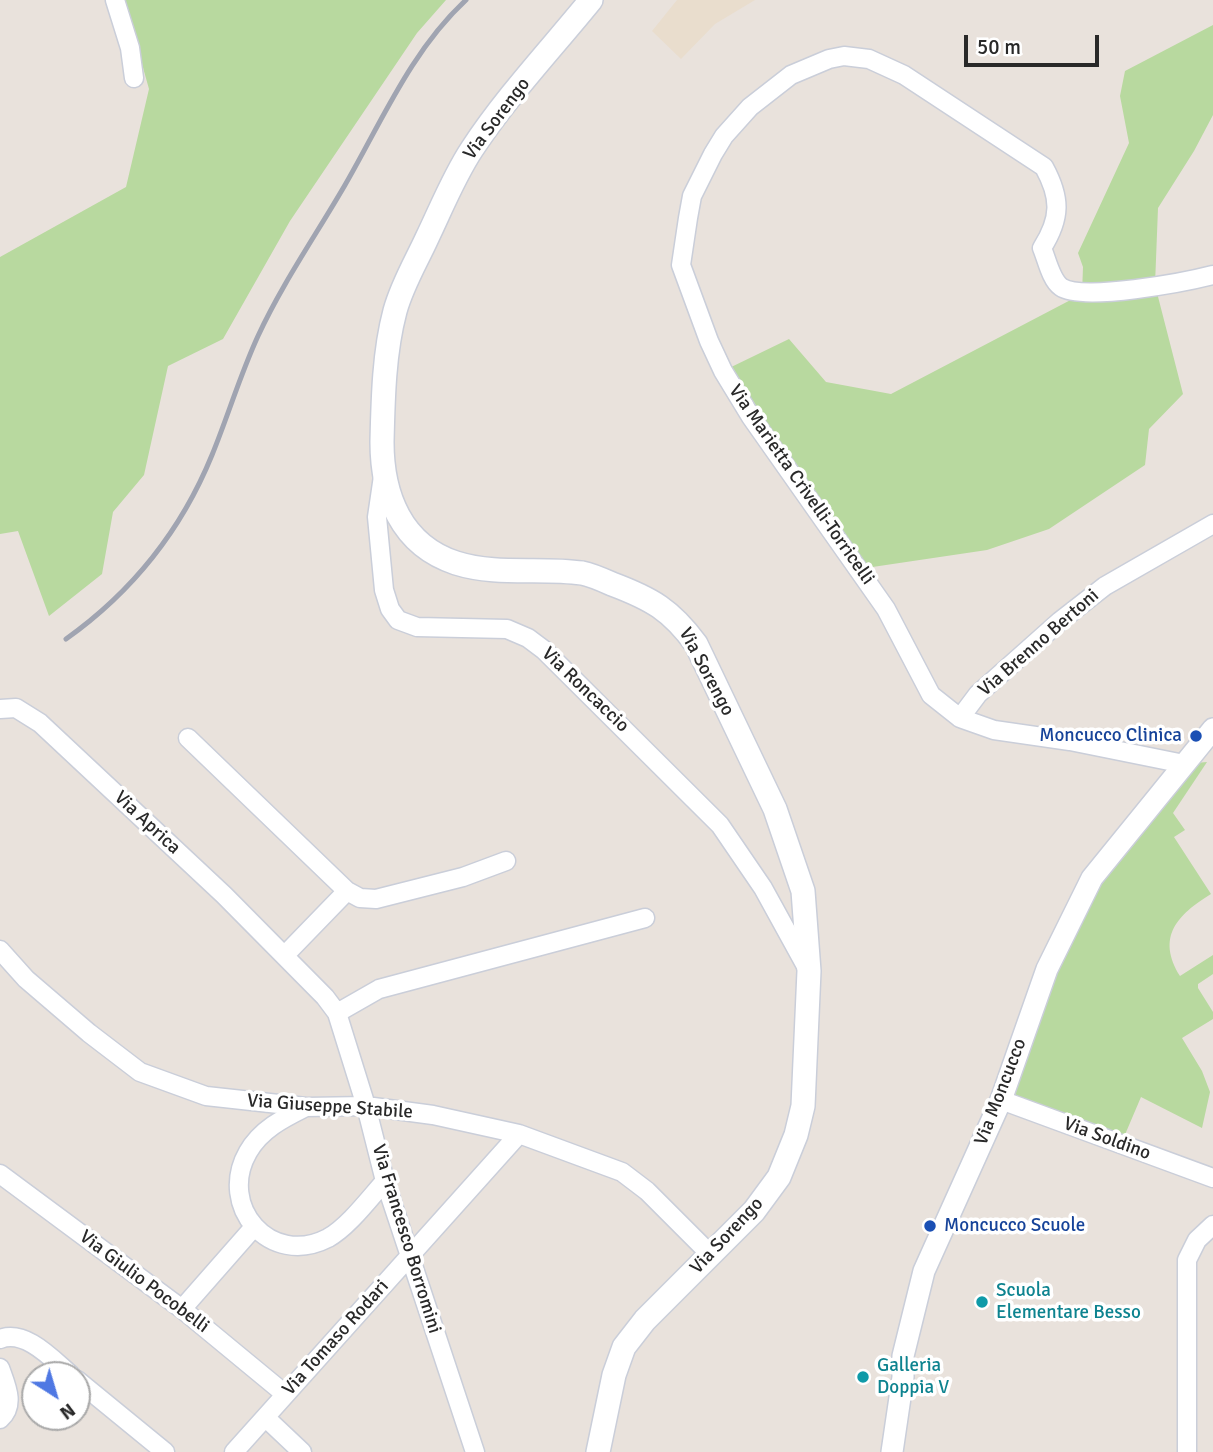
<!DOCTYPE html>
<html>
<head>
<meta charset="utf-8">
<style>
	body { margin:0 }
	#map { position:relative; width:1213px; height:1452px; overflow:hidden; background:#e9e2dc; font-family:Signika,sans-serif }
	canvas { display:block }
	.north { position:absolute; left:21px; top:1361px; width:70px; height:70px; box-sizing:border-box; background:#fff; border:2px solid #a9a9a9; border-radius:50%; rotate:143deg; font-size:19px; font-weight:700; line-height:28px; text-align:center; color:#292929 }
	.north::after { content:''; display:block; margin:auto; width:24px; height:32px; background:#4f78e3; clip-path:polygon(50% 0,100% 100%,50% 72%,0 100%) }
	.scale { position:absolute; left:964px; top:35px; width:135px; height:32px; box-sizing:border-box; border:4px solid #292929; border-top:0; padding-left:9px; font-size:21px; line-height:24px; white-space:nowrap; color:#292929; -webkit-text-stroke:5px #fff; paint-order:stroke }
</style>
</head>
<body>
<div id="map">
<canvas width="1213" height="1452"></canvas>
<div class="north">N</div>
<div class="scale">50 m</div>
</div>
<script>
const ctx = document.querySelector('canvas').getContext('2d');
ctx.lineJoin = 'round';
function fill(path, color) {
  ctx.fillStyle = color;
  ctx.fill(path, 'evenodd');
}
function trace(path, color, width, dash) {
  ctx.strokeStyle = color;
  ctx.lineWidth = width;
  ctx.lineCap = dash ? 'butt' : 'round';
  ctx.setLineDash(dash || []);
  ctx.stroke(path);
}
function drawText(font, color, halo, rows, align = 'center') {
  ctx.font = font + ' Signika,sans-serif';
  ctx.lineWidth = 7;
  ctx.setLineDash([]);
  ctx.textBaseline = 'middle';
  ctx.strokeStyle = halo;
  ctx.fillStyle = color;
  for (const [text, x, y, turn = 0] of rows) {
    ctx.save();
    ctx.translate(x, y);
    ctx.rotate((+turn || 0) * Math.PI / 180);
    ctx.textAlign = isNaN(turn) ? turn : align;
    if (halo) ctx.strokeText(text, 0, 0);
    ctx.fillText(text, 0, 0);
    ctx.restore();
  }
}
const education = new Path2D(`
	M677,0H755L715,24L681,59L652,31Z`);
const green = new Path2D(`
	M124,0H446L417,33L290,221L223,339L168,366L144,475L113,512L102,574L49,616L18,531L0,534V257L126,187L149,89Z
	M1213,25V115L1194,151L1158,208L1155,285L1183,394L1149,429L1145,465L1049,529L987,550L859,569L723,371L789,339L826,382L891,394L1082,294L1083,267L1078,253L1129,143L1120,96L1125,71Z
	M1207,762L1173,813L1185,830L1174,837L1211,894C1177,915 1156,937 1180,976L1213,955V974L1198,984V988L1213,1012V1019L1182,1038L1202,1071L1210,1092L1202,1128L1141,1097L1121,1144L1001,1100L1092,878L1184,764Z`);
const minor = new Path2D(`
	M115,0L130,48L134,78
	M383,476L377,517L384,590L390,609L398,620L417,627L507,629L528,638L544,650L720,825L763,888L807,968
	M0,709L16,708L40,723L224,895L325,997L337,1013
	M960,718L931,695L886,609L751,417L723,371L709,341L681,265L688,218L692,196L713,154L724,136L750,107L791,75L829,59L844,56L869,59L904,75L1044,167C1061,198 1061,218 1042,248C1047,260 1051,280 1061,287C1082,302 1186,282 1213,275
	M188,738L347,891L285,955
	M1184,764L1070,741L994,730L960,718L978,694L1060,621L1105,586L1213,524
	M347,891L360,898L376,899L463,877L506,861
	M0,950L26,979L89,1033L140,1072L206,1096L306,1107L366,1106L433,1115L519,1134L622,1172L647,1191L711,1255
	M1001,1100L1213,1178
	M306,1107C284,1118 261,1129 248,1152C217,1206 270,1268 328,1238C348,1227 369,1199 385,1181
	M0,1174L182,1309L285,1394
	M182,1309L254,1227
	M0,1339C26,1329 53,1360 71,1375
	M0,1368C6,1385 16,1405 0,1419
	M77,1380L165,1452
	M266,1418L302,1452
	M234,1452L519,1134
	M475,1452L385,1181L366,1106L337,1013L379,989L645,918
	M1187,1452V1260L1197,1240L1213,1225`);
const tertiary = new Path2D(`
	M892,1452L903,1377V1356L924,1271L1001,1100L1047,969L1092,878L1213,729`);
const secondary = new Path2D(`
	M591,0C552,48 506,97 472,149C454,176 441,209 427,238C416,262 402,285 395,311C384,352 383,399 382,442C382,495 401,545 456,563C497,576 541,567 582,573C592,575 603,580 612,584C652,599 671,610 696,644L775,809L803,891L809,971L803,1106L796,1135L779,1177L754,1211L645,1320L624,1347L614,1375L598,1452`);
const rail = new Path2D(`
	M66,639C132,592 181,531 212,455C228,416 240,375 258,336C282,284 316,235 345,185C382,121 411,51 466,0`);
const markers = [
	[1196,736,7,"#1a4fb4"],
	[930,1226,7,"#1a4fb4"],
	[982,1302,7,"#0f9aa8"],
	[863,1377,7,"#0f9aa8"]
];
const streetNames = [
	["Via Sorengo",497,119,-53],
	["Via Marietta Crivelli-Torricelli",801,485,55],
	["Via Brenno Bertoni",1039,643,-41],
	["Via Sorengo",706,672,62],
	["Via Roncaccio",585,690,44],
	["Via Aprica",147,823,43],
	["Via Moncucco",1001,1092,-69],
	["Via Giuseppe Stabile",330,1107,4],
	["Via Soldino",1107,1139,20],
	["Via Sorengo",727,1236,-47],
	["Via Francesco Borromini",406,1239,73],
	["Via Giulio Pocobelli",144,1282,37],
	["Via Tomaso Rodari",336,1338,-48]
];
const transitNames = [
	["Moncucco Clinica",1182,736],
	["Moncucco Scuole",944,1226,"left"]
];
const cultureNames = [
	["Scuola",996,1291],
	["Elementare Besso",996,1313],
	["Galleria",877,1366],
	["Doppia V",877,1388]
];
fill(education, '#e9ddcd');
fill(green, '#b8d99f');
trace(minor, '#caced9', 21);
trace(tertiary, '#caced9', 24);
trace(secondary, '#caced9', 26);
trace(minor, '#fff', 18);
trace(tertiary, '#fff', 21);
trace(secondary, '#fff', 23);
trace(rail, '#a0a4b1', 5);
for (const [x, y, r, color] of markers) {
  const dot = new Path2D();
  dot.arc(x, y, r, 0, 2 * Math.PI);
  ctx.fillStyle = color;
  ctx.fill(dot);
  trace(dot, '#fff', 2.5);
}
drawText('19px', '#292929', '#fff', streetNames);
drawText('19px', '#164399', '#fff', transitNames, 'right');
drawText('19px', '#0d838f', '#fff', cultureNames, 'left');
</script>
</body>
</html>
